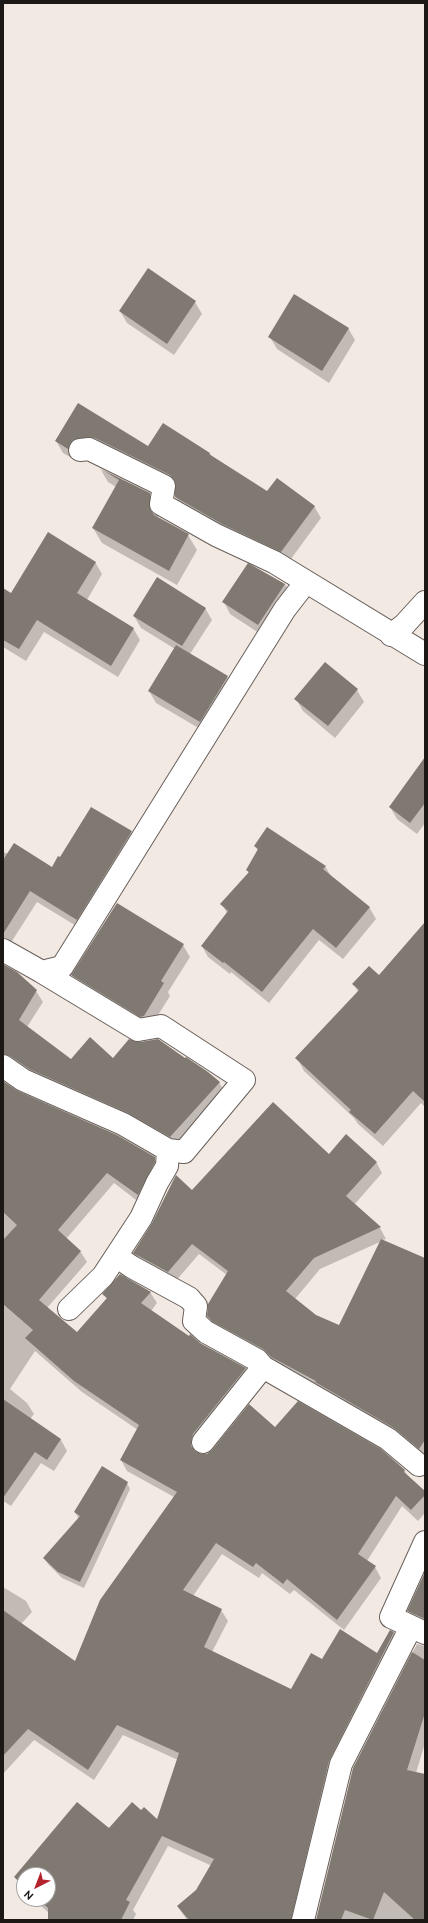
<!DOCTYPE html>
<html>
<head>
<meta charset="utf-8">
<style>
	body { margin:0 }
	#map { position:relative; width:428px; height:1923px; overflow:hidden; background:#f3e9e3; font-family:Ubuntu,sans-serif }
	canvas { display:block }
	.frame { position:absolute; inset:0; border:4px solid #1b1816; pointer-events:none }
	.north { position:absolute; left:16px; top:1867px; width:40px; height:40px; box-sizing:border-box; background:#fff; border:1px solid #a4a3a2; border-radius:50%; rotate:222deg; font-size:11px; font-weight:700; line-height:16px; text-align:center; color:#1b1816 }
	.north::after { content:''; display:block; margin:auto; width:14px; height:18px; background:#b5242c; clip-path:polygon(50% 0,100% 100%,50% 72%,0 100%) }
</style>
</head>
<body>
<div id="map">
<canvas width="428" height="1923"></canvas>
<div class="frame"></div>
<div class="north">N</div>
</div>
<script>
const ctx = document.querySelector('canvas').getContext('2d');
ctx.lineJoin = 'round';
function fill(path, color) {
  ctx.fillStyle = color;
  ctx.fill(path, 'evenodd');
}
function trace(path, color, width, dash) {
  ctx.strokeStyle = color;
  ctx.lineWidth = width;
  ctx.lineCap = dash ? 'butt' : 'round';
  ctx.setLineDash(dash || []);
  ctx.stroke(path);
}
const shadow = new Path2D(`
	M195,302L202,314L174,355L127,323L120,311Z
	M348,328L355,340L329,383L277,349L270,337Z
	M78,404L149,448L210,453L211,456L267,492L314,506L321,518L288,563L183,509L176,497V486L102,450L80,452L75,460L63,453L56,441Z
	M101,470L149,494L158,509V518L188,535L197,550L177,585L102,543L93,528L116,487L108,482Z
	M95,562L102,574L87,600L133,628L140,640L118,677L44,632L26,661L3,647V589L11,594Z
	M285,584L292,596L265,637L230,614L224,602Z
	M205,608L212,620L190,654L227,677L234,689L207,733L156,703L149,691L175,649L141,628L134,616Z
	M357,690L364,702L335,738L303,711L296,699Z
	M425,759V823L417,834L397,819L390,807Z
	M131,832L137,843L83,930L37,902L10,944L3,939V852L52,868Z
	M255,846L325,866L331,876L369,907L376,919L343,959L319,940L269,1003L231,972L230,974L208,957L202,946L227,913L222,904L249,874L247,870L258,851Z
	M425,937V1107L421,1103L383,1146L358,1124L354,1118L304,1071L297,1058L358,992L354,984L379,976Z
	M183,945L190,957L168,992L170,996L150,1028L79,987L72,975Z
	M3,965L36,991L43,1002L27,1027L71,1060L113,1059L219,1082L225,1093L177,1147L3,1067Z
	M3,1082L15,1091L154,1158L161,1169L144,1206L114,1183L66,1239L80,1251L87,1262L47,1308L77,1334L107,1300L104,1294L150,1292L157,1303L151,1311L199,1344L245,1369L252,1380L199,1445L197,1454L208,1455L275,1428L404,1470L408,1477L425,1492V1513L418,1521L402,1506L367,1561L375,1567L381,1578L344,1630L294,1590L290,1594L262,1573L259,1578L222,1554L193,1596L221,1610L228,1621L212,1652L291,1691L322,1661L377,1654L390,1631L394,1633L400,1644L335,1772L299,1920H187L178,1907L196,1891L212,1866L168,1846L133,1910L136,1914L133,1920H57L33,1899H48V1875H24V1891L15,1877L141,1811L157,1821L178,1760L123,1735L94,1780L34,1740L3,1774V1587L26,1601L32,1612L21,1624L75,1663L174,1497L127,1471L121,1460L138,1430L82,1392L35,1351L10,1389L27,1403L34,1414L30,1419L61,1440L67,1451L54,1471L41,1463L11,1506L3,1501Z
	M329,1155L376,1162L382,1173L354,1205L380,1228L386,1239L382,1240L425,1259V1458L215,1327L208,1316L227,1275L199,1254L174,1283L141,1264L134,1253L192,1191ZM382,1241L339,1326L316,1316L295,1299L320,1269Z
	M127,1483L130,1489L84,1588L62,1578L48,1564L44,1558L79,1519L75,1512Z
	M425,1575V1627L415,1622L409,1611Z
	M417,1644L425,1646V1743L416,1773L425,1775V1920H317L354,1769Z`);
const building = new Path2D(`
	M148,268L196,301L167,344L119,311Z
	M294,294L349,328L322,371L268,337Z
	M78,403L148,446L163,423L210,453L209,454L267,491L277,478L315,506L281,552L222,524L175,497V481L170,475L95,438L88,437L73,440L68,449L55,441Z
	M99,468L150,493V509L154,515L189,534L169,571L92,528L119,480Z
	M48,532L96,562L77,593L134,628L111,666L37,620L19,649L3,640V588L11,593Z
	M248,563L285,584L258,625L222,602Z
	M157,577L206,608L182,646L133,616Z
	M176,645L228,676L200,722L148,691Z
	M325,662L358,689L328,726L294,699Z
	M425,757V803L410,823L389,807Z
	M91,807L132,831L77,920L30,891L3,934V860L14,843L52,867L58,856L60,857Z
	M267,827L326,866L323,869L370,907L336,948L313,929L262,992L224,962L223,963L201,946L228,911L220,904L249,872L246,870L258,849L254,846Z
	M117,903L184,944L161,981L164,983L144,1016L140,1017L71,975Z
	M425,922V1102L413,1091L375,1134L349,1112L351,1110L295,1058L359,990L352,984L369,966L379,975Z
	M3,964L17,972L37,990L19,1020L71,1059L90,1037L113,1058L129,1039L140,1042L158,1039L185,1058L186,1057L208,1072L220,1082L170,1137L128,1113L29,1069L10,1056L3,1054Z
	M3,1081L18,1091L117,1135L155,1157V1162L138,1195L107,1173L58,1230L81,1251L39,1300L77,1332L107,1298L102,1294L120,1274L151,1292L141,1303L189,1336L190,1334L200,1343L246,1368L193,1434L191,1441V1446L195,1451L202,1454H207L212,1450L249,1404L275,1427L298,1401L381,1449L405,1470L404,1472L425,1491V1495L411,1510L396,1496L358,1554L376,1566L337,1620L287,1579L283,1584L256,1563L253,1567L216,1543L183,1590L222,1609L204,1647L291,1689L311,1653L322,1659L340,1629L377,1653L390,1630L394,1632L329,1761L291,1920H189L177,1906L196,1890L214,1859L162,1836L126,1900L130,1902L121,1920H48V1908L38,1899H48V1875H24V1886L14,1877L77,1802L109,1828L132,1802L141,1810L144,1807L157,1819L179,1753L117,1725L88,1770L28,1729L3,1756V1610L75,1661L100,1600L177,1492L120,1460L139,1425L74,1381L25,1338L33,1330L3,1304V1240L17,1225L3,1212Z
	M273,1102L329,1154L346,1134L377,1162L346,1196L381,1227L314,1258L286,1291L316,1315L339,1325L381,1239L425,1258V1440L419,1449L394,1428L315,1382L316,1381L271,1357L263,1349L213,1322L207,1316L208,1304L228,1271L192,1244L168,1272L133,1253L152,1223L176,1175L192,1190Z
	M3,1399L61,1439L47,1460L35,1452L3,1498Z
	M102,1466L128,1482L80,1582L58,1572L43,1558L80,1516L74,1512Z
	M425,1572V1619L407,1611Z
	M412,1652L425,1660V1713L407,1770L425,1774V1920H415L384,1892L373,1920L345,1910L341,1920H316L353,1768Z`);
const minor = new Path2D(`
	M80,450L89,449L164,486L161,504L216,535L274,562L425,654
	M391,635L404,625L425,602
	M3,950L42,972L62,967L285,609L306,582
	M42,972L138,1030L161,1026L244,1080L184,1152L168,1150
	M3,1066L23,1080L123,1124L168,1150L167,1166L157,1183L141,1218L103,1276L69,1309
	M116,1256L132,1267L189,1298L196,1306L194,1321L206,1332L257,1360L263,1367L203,1442
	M263,1367L388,1439L419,1465
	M425,1633L391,1617L425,1542
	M303,1920L341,1764L411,1627`);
fill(shadow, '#0003');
fill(building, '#807972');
trace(minor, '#685f5a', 24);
trace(minor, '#fff', 22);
</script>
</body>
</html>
